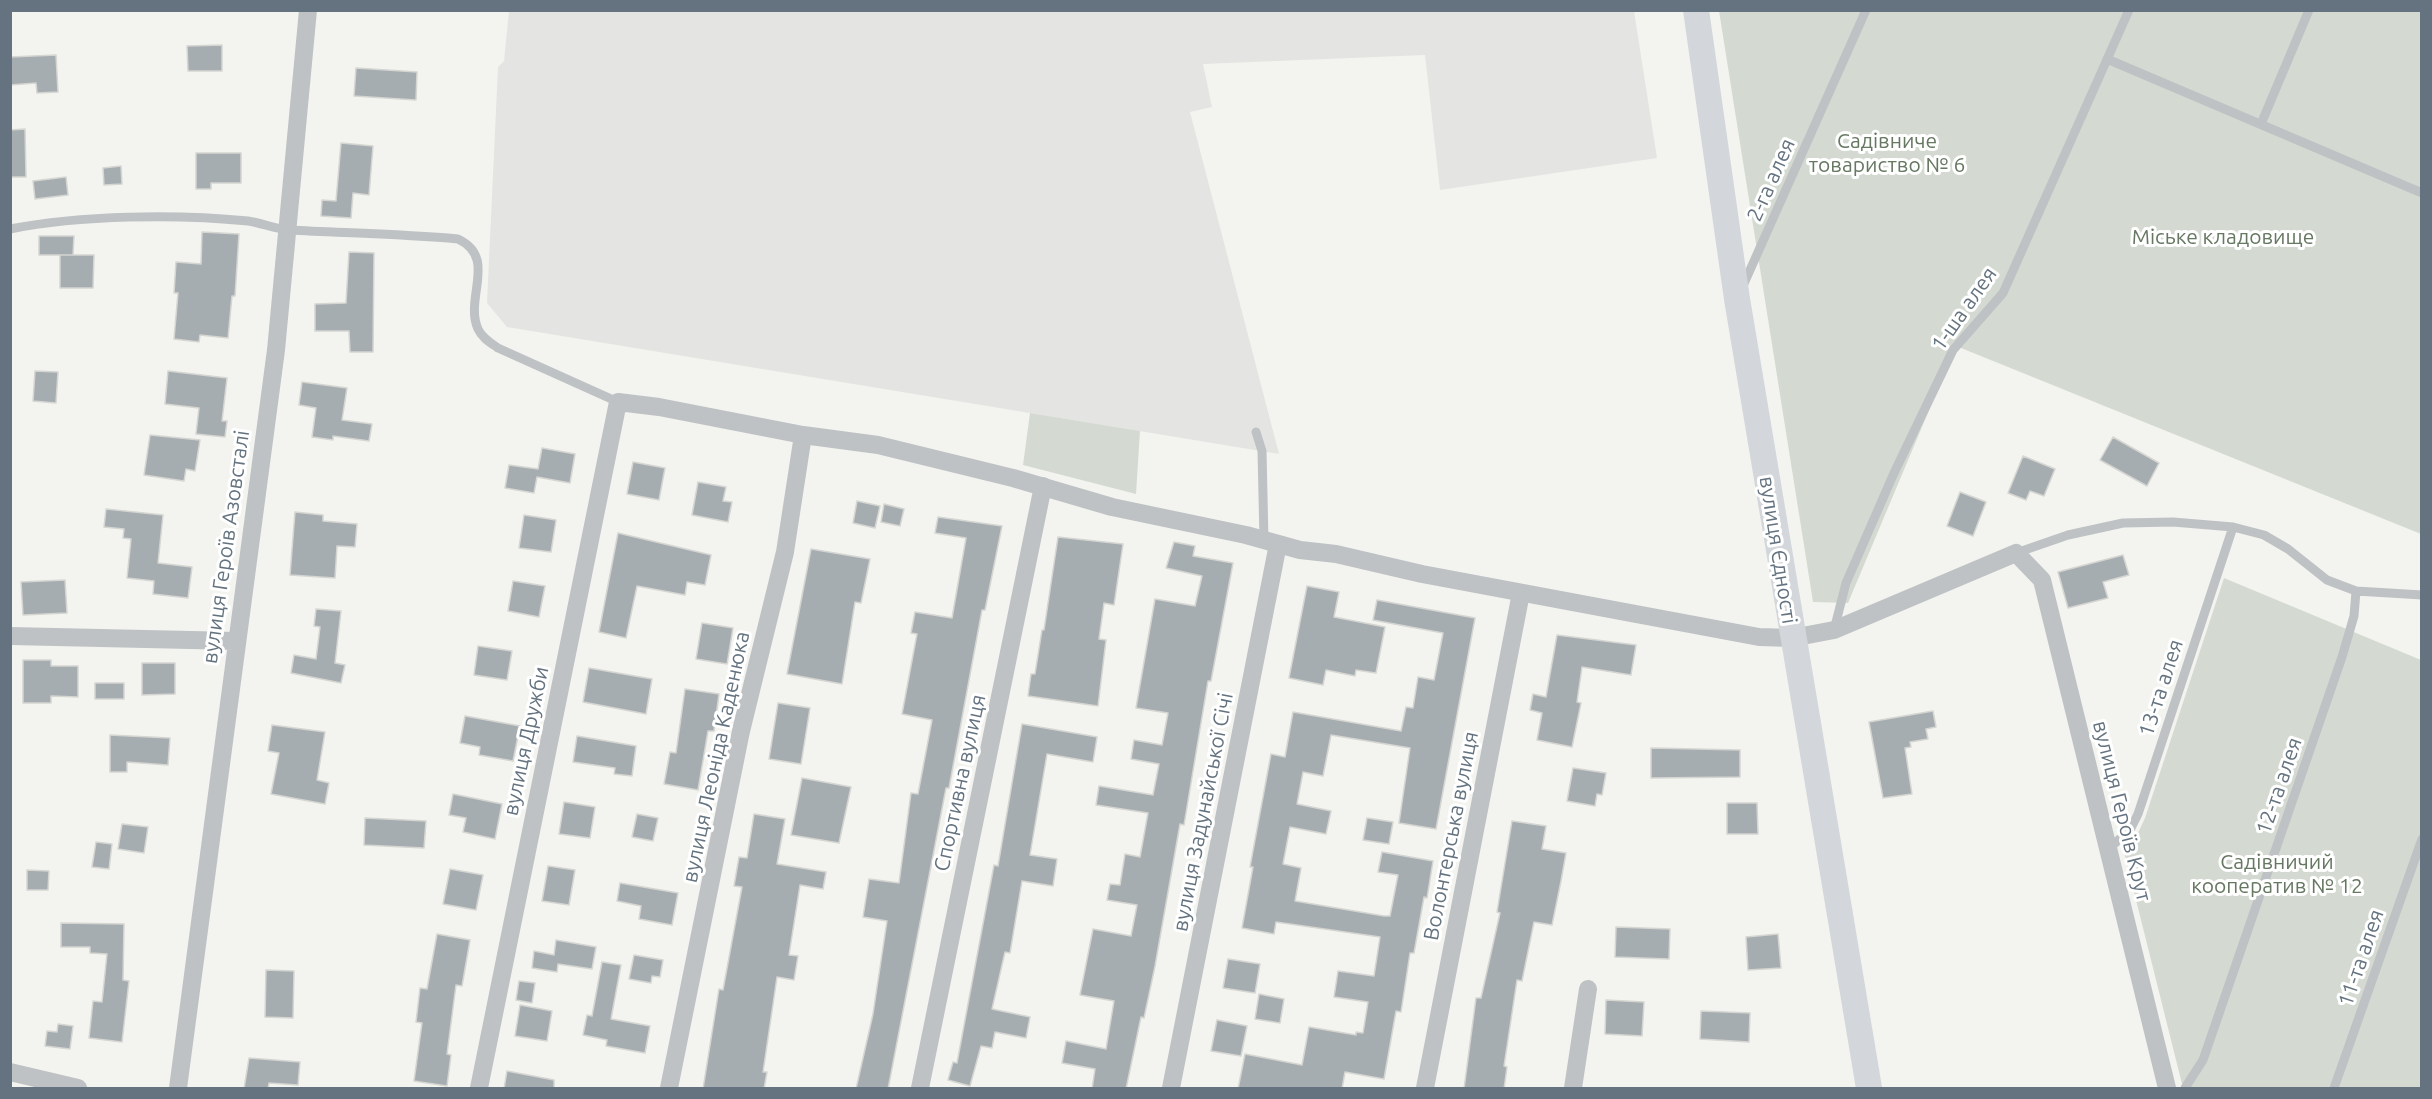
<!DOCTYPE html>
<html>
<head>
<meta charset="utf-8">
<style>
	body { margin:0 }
	#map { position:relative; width:2432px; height:1099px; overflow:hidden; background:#f3f4ef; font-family:Ubuntu,sans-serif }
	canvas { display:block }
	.frame { position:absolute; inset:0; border:12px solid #64737f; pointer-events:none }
</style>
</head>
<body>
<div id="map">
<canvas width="2432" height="1099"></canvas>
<div class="frame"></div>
</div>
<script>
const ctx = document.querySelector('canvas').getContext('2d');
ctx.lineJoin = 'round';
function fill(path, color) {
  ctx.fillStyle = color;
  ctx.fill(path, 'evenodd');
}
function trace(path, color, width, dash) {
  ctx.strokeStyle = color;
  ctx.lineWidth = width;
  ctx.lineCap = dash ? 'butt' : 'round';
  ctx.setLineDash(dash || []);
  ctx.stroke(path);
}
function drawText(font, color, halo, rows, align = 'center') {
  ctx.font = font + ' Ubuntu,sans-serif';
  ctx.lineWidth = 6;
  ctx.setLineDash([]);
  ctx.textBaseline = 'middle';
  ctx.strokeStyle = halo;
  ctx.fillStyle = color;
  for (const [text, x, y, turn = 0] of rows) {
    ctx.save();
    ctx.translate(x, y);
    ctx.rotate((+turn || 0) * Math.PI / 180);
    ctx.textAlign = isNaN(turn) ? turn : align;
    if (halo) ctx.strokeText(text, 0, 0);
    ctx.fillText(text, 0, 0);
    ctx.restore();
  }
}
const built = new Path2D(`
	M509,11H1634L1657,158L1440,190L1425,55L1203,64L1212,107L1190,112L1279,454L507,327L487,303L498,67L504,61Z`);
const green = new Path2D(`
	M1719,11H2421V534L1956,346L1848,603L1813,602Z
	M1030,413L1140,431L1136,494L1023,465Z
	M2224,578L2421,660V1088H2183L2123,848L2138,833L2145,818Z`);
const building = new Path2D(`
	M222,45V71H188L187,46Z
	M56,55L58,92L37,93L36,83L10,85V57Z
	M356,68L417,72L416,100L354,96Z
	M25,129L26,177H10V130Z
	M341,143L373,146L369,195L353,193L351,218L321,216L322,200L336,201Z
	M196,153H241V183H211V189H196Z
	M121,166L122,184L104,185L103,168Z
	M66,177L68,195L35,199L33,181Z
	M202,232L239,234L235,296H232L228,338L200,335L199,342L174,339L178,293H174L176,262L201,264Z
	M39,236H74L73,255H39Z
	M349,252L374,253L373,352H350L349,331H315V304L346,303Z
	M60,255H94L93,288H60Z
	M35,371L58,372L56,403L33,401Z
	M168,371L227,378L222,421H227L225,437L196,434L199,408L165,404Z
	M302,382L347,388L342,420L372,424L369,441L333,436V440L312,437L316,408L299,405Z
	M150,435L200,440L195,471L186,469L184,481L144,475Z
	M2113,437L2159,463L2147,486L2100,460Z
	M542,448L575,454L570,483L537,477L534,493L505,488L509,465L538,469Z
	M2023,456L2055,469L2044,496L2030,491L2026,500L2008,493Z
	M633,462L665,468L659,500L627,494Z
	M698,482L726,487L723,501L732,502L728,522L692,515Z
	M1960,492L1986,502L1973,536L1947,526Z
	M857,501L880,506L875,528L853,523Z
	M884,504L904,509L900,526L881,522Z
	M106,509L163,515L158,563L192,567L188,598L153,594L154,581L127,578L131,539L123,538L124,529L104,527Z
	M295,512L323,515V521L357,524L355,547L337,546L335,578L290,575Z
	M524,515L556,520L551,552L519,548Z
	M938,517L1002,526L985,610H982L949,788H946L888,1089H856L873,1014L887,921L863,917L869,879L899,883L911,793L918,794L932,720L902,714L917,634L911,633L915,612L952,618L966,538L935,533Z
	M618,533L711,555L705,585L687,582L685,595L637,586L626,638L599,632Z
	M1058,537L1123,544L1114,605L1104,603L1099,639L1106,640L1098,706L1028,696L1031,674H1035L1042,630H1044Z
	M1174,542L1195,546L1193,556L1233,563L1211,681H1208L1184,825L1180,824L1155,966L1144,1018L1141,1017L1126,1089H1092L1095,1069L1062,1063L1066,1041L1106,1049L1114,1001L1080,995L1093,929L1131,936L1137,905L1107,900L1110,884L1120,885L1125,854L1140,857L1148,813L1096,805L1099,786L1153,795L1159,764L1131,759L1134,740L1162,745L1168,713L1136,708L1155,599L1195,606L1202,576L1166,568Z
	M811,549L870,559L861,603L855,602L842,684L787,674Z
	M2123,555L2129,575L2103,582L2108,598L2068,608L2058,572Z
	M65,580L67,613L23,615L21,582Z
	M513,581L545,586L539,617L508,611Z
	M1307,586L1339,592L1334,617L1385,627L1376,673L1356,670L1355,676L1326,670L1323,685L1289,678Z
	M1377,600L1475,618L1436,829L1399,823L1410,748L1331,735L1323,776L1303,772L1297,804L1331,811L1326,834L1290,827L1283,864L1301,868L1295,901L1384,916H1390L1398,875L1378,872L1382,852L1433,861L1427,898L1424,897L1414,953H1410L1401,1012L1396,1011L1384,1079L1345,1072L1342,1089H1238L1245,1054L1302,1065L1309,1027L1356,1035V1032L1363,1033L1368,1002L1334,997L1338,971L1374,976L1380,937L1276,922L1274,934L1242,928L1253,867H1250L1271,754L1285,757L1293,712L1401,731L1406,707L1413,708L1418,677L1434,680L1443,633L1373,620Z
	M316,609L341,611L335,663L345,665L341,683L291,673L294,655L316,659L320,627L314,626Z
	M702,623L733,628L727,664L696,659Z
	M1557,635L1636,645L1631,675L1582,667L1577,702L1581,703L1572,747L1537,740L1542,713L1530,710L1533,694L1546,697Z
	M478,646L512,651L507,680L474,675Z
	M23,660H51V666H78V697L51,696V703H23Z
	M142,663H175V694L142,695Z
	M589,668L652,679L646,714L583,702Z
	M95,683H124V699H95Z
	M685,689L719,694L714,731H708L698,790L664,784L670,752L676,753Z
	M778,703L810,708L801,764L769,759Z
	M1933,711L1936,727L1926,729L1928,739L1910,742L1911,747L1905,748L1912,794L1883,798L1869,722Z
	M465,716L520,726L513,761L479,755L480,747L460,743Z
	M1022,724L1097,737L1093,762L1047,754L1030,855L1057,859L1053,886L1022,881L1010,953L1005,952L992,1009L1030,1017L1026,1038L995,1032L992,1048L981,1046L970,1086L948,1080L953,1062L957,1063L994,865L998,866Z
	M272,725L325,732L317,780L329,783L325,804L271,794L279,753L268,751Z
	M110,735L170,738L168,765L127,762V772H110Z
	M577,736L636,746L632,776L614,774L615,768L573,762Z
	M1651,748L1740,750V777L1651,778Z
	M1573,768L1606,773L1602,795L1597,794L1595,806L1567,801Z
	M802,778L851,787L839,843L791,835Z
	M453,794L502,804L495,839L463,832L466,818L449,815Z
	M564,802L595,807L590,838L559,834Z
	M1727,803H1757L1758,834H1727Z
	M637,814L658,818L653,841L632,837Z
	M754,814L785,819L777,864L826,872L823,889L800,885L789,955L798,956L794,980L777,977L763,1072H767L764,1089H703L719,989L723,990L742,887L734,886L739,857L747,858Z
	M365,818L426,821L424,848L364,845Z
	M1367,818L1393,822L1389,844L1363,840Z
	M1512,821L1546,826L1542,849L1566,853L1561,881L1552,925L1534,922L1522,981L1517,980L1504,1066L1507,1067L1504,1089H1464L1476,998H1481L1500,913L1497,912Z
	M122,824L148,827L144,853L118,849Z
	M96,842L112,844L109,869L92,867Z
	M548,866L575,870L569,905L542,901Z
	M450,869L483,875L476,910L443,904Z
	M27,870L49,871L48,890H27Z
	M620,883L678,893L672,925L639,919L641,906L617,901Z
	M61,923L124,924L123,980L129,981L122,1042L89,1038L93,1001L102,1002L107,954L90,953V947H61Z
	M1616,927L1670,929L1669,959L1615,957Z
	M437,934L470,940L462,986L456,985L447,1054L451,1055L447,1086L414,1081L422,1023L416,1022L420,988L427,989Z
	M1778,934L1781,968L1748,970L1746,937Z
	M556,940L596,947L592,969L558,964L557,972L532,968L534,951L554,955Z
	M634,955L663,960L660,977L652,976L651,983L629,979Z
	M1228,959L1260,964L1255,993L1223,988Z
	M602,962L621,965L611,1019L650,1026L645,1053L606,1046L607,1040L583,1035L587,1015L592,1016Z
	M266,970L294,971L293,1018L265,1017Z
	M519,981L535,983L532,1003L516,1000Z
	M1259,994L1284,999L1280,1023L1255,1019Z
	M1606,1000L1644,1002L1642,1036L1605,1034Z
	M520,1005L552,1011L547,1041L515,1036Z
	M1701,1011L1750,1013L1749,1042L1700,1039Z
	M1217,1020L1247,1026L1241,1056L1211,1051Z
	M58,1024L73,1026L70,1049L45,1046L47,1031L57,1032Z
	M249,1058L300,1062L298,1085L269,1083L268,1089H244Z
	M507,1071L554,1080V1089H504Z`);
const service = new Path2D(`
	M2107,59L2422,193
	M2261,124L2309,10
	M10,229C81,215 177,214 248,221C262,223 275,229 289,230C345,233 402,234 458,239C498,258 464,298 478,329C482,338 491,343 498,348L618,402
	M1742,288L1866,10
	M1256,432L1262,451L1264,540
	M2016,553L2068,535L2123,523L2173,522L2233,527L2264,535L2288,549L2327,580L2356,591L2422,595
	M1834,630L1846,583L1894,473L1953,350L2003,293L2129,10
	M2108,850L2131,828L2138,814L2233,527
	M2185,1088L2203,1060L2342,657L2354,616L2356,591
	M2334,1088L2422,839`);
const minor = new Path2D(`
	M10,636L236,641
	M10,1072L78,1088
	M178,1088L276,350L308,10
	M479,1088L618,402L659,407L803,435L878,445L1013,478L1112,507L1246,535L1300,550L1336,554L1422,574L1759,637L1792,638L1834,630L2016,553L2042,580L2167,1088
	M669,1088L741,731L785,552L803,435
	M920,1088L1043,486
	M1171,1088L1278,544
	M1425,1088L1521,593
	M1573,1088L1588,989`);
const secondary = new Path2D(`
	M1696,10L1737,299L1869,1088`);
const parkNames = [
	["Садівниче",1887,141],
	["товариство № 6",1887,165],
	["Міське кладовище",2223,237],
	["Садівничий",2277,862],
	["кооператив № 12",2277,886]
];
const streetNames = [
	["2-га алея",1771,180,-66],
	["1-ша алея",1964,309,-55],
	["вулиця Героїв Азовсталі",226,547,-82],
	["вулиця Єдності",1778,550,81],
	["13-та алея",2161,688,-72],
	["вулиця Дружби",526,741,-78],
	["вулиця Леоніда Каденюка",716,757,-78],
	["Спортивна вулиця",960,783,-78],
	["12-та алея",2279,786,-71],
	["вулиця Героїв Крут",2122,811,76],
	["вулиця Задунайської Січі",1203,812,-79],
	["Волонтерська вулиця",1451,836,-79],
	["11-та алея",2361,958,-71]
];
fill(built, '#e4e5e3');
fill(green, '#d4dad1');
fill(building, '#a6adb1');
trace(building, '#d5d5d2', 1.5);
trace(service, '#bec2c5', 9);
trace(minor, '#bec2c5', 18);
trace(secondary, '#d3d7db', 26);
drawText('21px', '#667762', '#fff', parkNames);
drawText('21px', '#64737f', '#fff', streetNames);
</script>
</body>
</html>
